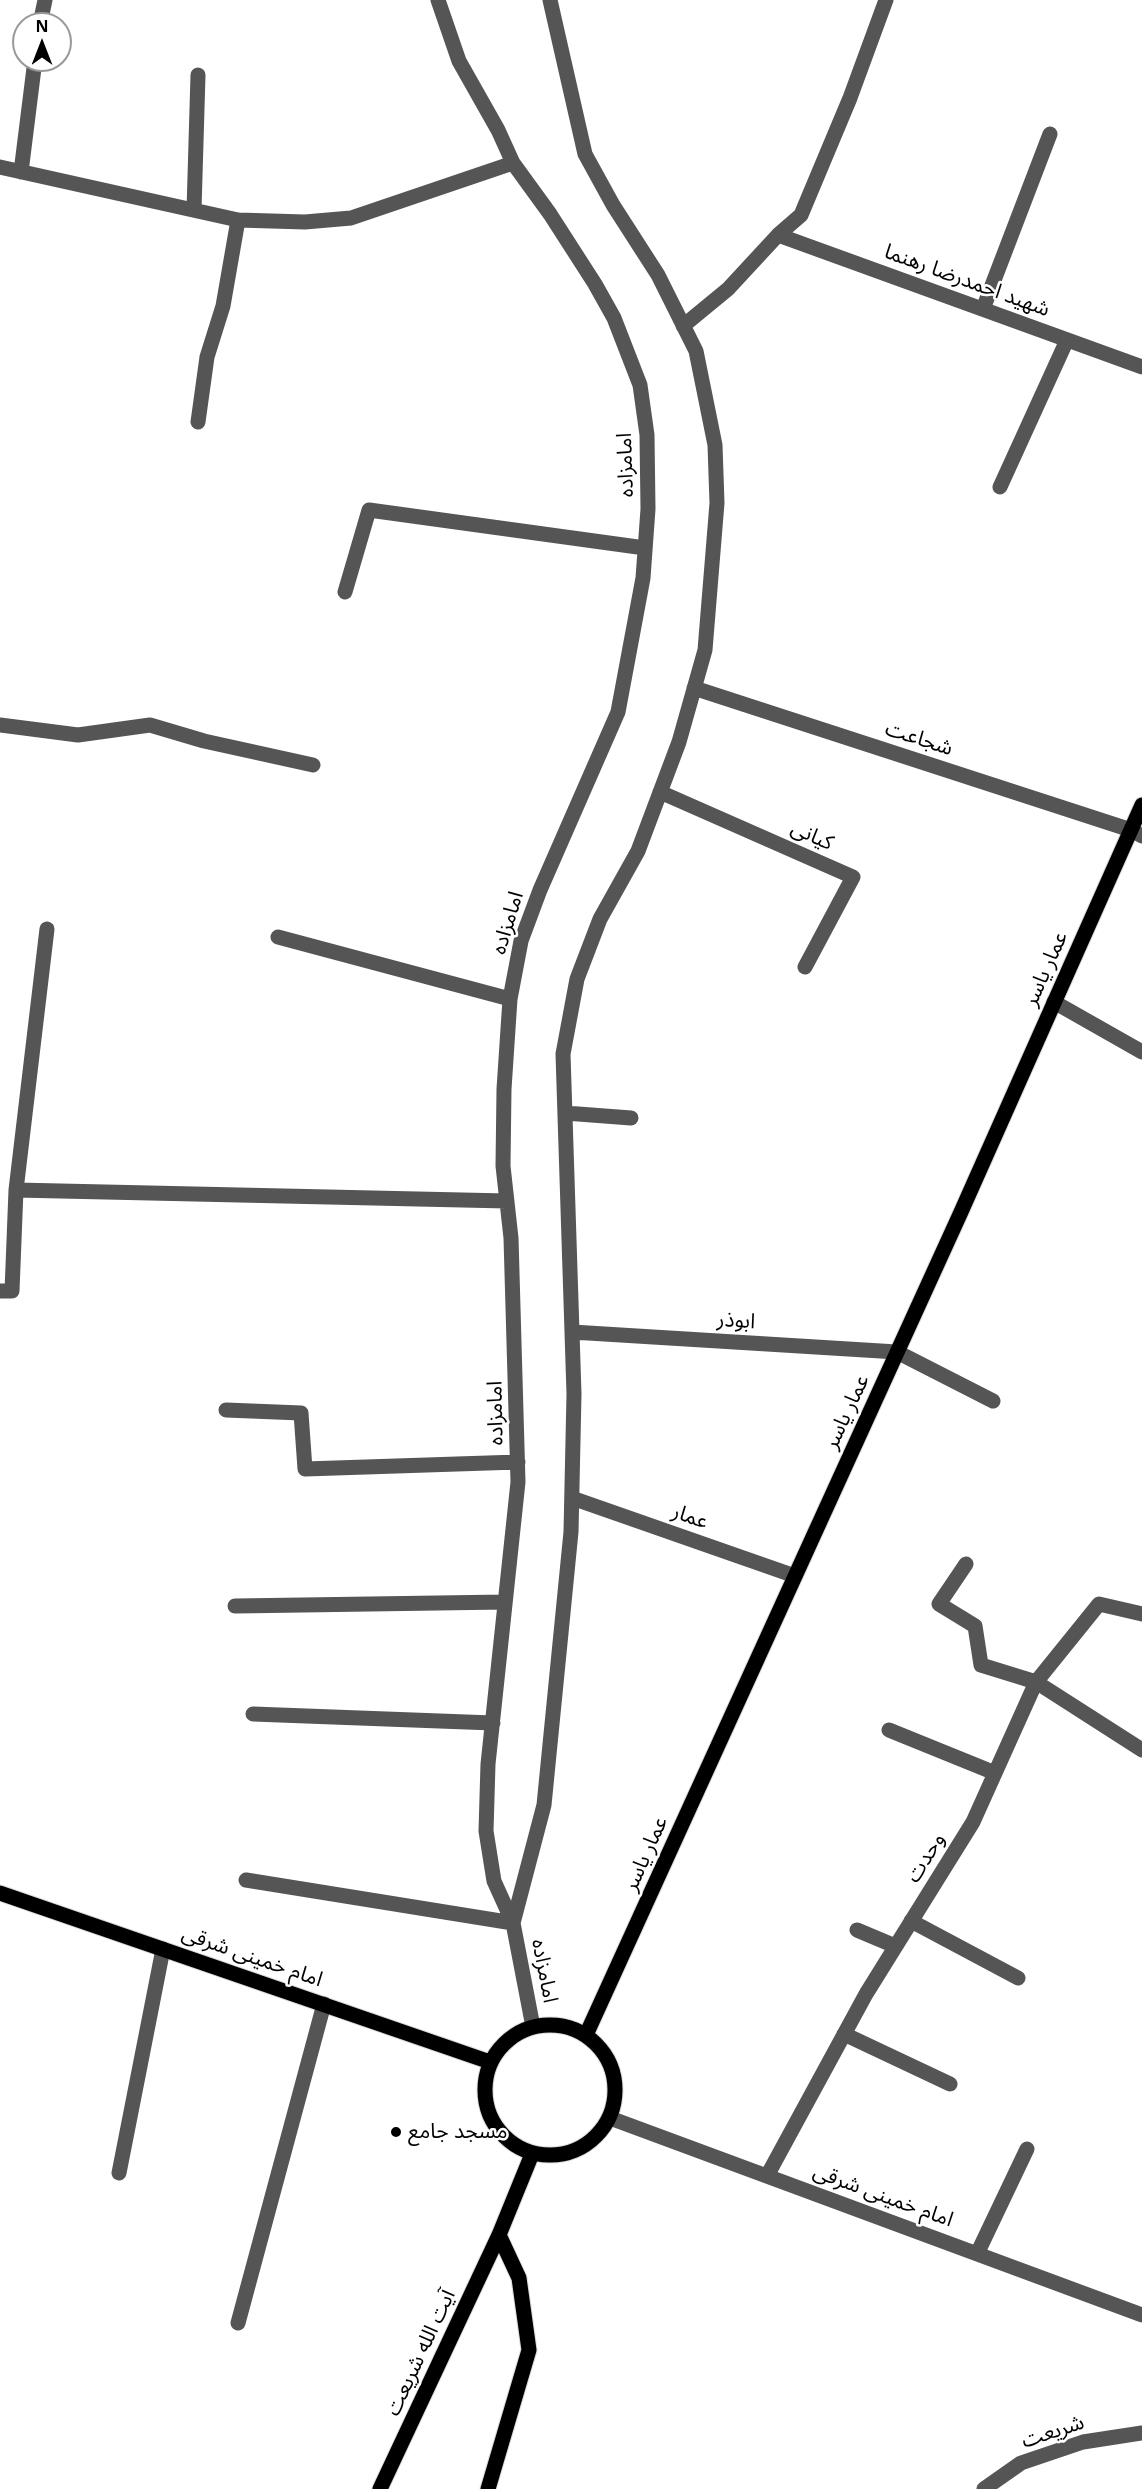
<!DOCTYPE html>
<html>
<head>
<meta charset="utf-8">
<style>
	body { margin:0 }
	#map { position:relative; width:1142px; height:2489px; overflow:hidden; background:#fff; font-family:"Open Sans",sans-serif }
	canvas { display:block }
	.north { position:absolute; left:12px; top:12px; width:60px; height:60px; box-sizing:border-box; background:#fff; border:2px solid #999; border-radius:50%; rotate:0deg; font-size:16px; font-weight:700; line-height:24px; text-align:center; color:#000 }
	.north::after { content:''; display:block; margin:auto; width:21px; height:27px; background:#000; clip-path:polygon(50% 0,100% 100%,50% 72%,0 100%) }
</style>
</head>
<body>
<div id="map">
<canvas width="1142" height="2489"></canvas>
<div class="north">N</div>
</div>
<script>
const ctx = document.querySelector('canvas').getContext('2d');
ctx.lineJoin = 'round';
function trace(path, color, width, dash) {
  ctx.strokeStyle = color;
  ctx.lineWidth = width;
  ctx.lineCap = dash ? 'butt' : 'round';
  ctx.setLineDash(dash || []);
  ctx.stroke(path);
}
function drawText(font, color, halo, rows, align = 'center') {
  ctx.font = font + ' "Open Sans","Noto Sans Arabic",sans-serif';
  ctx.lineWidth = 5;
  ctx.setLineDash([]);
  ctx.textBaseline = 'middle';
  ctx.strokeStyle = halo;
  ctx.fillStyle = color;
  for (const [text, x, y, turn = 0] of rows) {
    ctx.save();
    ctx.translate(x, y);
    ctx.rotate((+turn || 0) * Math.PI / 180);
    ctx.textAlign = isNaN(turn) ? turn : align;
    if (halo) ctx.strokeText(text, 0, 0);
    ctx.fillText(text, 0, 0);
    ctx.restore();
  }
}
const minor = new Path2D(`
	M438,0L459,61L498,130L513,163L550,214L595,284L614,318L640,385L647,435L648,509L643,578L618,712L540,890L521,941L510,999L504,1089L503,1166L511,1238L518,1482L488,1764L486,1831L494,1881L513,1923L533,2027
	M40,24L45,0
	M0,167L238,220L305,222L351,218L513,163
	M21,172L35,60
	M194,210L198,75
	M778,235L1142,367
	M983,309L1050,134
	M683,326L728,289L778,235L801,215L850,98L886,0
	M198,422L207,357L223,306L238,220
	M1000,487L1067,340
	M345,592L369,510L645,548
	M694,688L1131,830L1142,836
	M0,725L78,735L150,725L204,741L313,765
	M660,792L853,877L805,967
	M278,937L510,999
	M1054,1002L1142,1052
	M565,1113L631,1118
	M16,1190L507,1201
	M0,1291H12L16,1190L47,929
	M572,1332L897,1352L993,1401
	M226,1410L301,1413L305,1469L518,1462
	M572,1498L795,1576
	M966,1564L939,1604L975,1626L981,1665L1036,1682L1142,1750
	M235,1606L505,1602
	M253,1714L493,1723
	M889,1730L995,1773
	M246,1880L513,1923
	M911,1921L1018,1978
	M513,1923L544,1805L571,1532L574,1394L563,1054L577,979L600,919L638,851L679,742L705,650L717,503L715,445L696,351L658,275L613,205L585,154L550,0
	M857,1930L895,1946
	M844,2034L950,2084
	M610,2118L1142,2315
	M119,2173L163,1949
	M767,2176L866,1994L973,1822L1036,1682L1099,1604L1142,1614
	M977,2254L1027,2149
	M238,2323L324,2004
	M984,2489L1021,2463L1083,2442L1142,2433`);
const major = new Path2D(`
	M0,1893L490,2062
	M485 2090a65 65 0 1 1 130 0a65 65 0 1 1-130 0Z
	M586,2035L961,1212L1142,805
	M380,2489L499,2235L532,2154
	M488,2489L529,2350L519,2278L499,2235`);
const markers = [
	[396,2132,6,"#000"]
];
const streetNames = [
	["شهید احمدرضا رهنما",967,281,20],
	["امامزاده",626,465,-92],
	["شجاعت",919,739,18],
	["کیانی",812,836,24],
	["امامزاده",508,923,-73],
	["عمار یاسر",1046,969,-66],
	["ابوذر",736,1321,4],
	["عمار یاسر",847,1412,-65],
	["امامزاده",496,1413,-91],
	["عمار",690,1517,19],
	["عمار یاسر",646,1854,-66],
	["وحدت",926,1858,-58],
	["امام خمینی شرقی",252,1957,19],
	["امامزاده",544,1971,79],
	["امام خمینی شرقی",883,2196,20],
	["آیت الله شریعت",421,2353,-65],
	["شریعت",1053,2432,-18]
];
const poiNames = [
	["مسجد جامع",408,2132]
];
trace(major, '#dbdbdb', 17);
trace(minor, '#555', 15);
trace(major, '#000', 15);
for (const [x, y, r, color] of markers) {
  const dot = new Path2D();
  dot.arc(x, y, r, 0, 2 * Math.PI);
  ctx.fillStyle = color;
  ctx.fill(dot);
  trace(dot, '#fff', 2);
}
drawText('21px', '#000', '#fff', streetNames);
drawText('21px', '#000', '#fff', poiNames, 'left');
</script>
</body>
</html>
